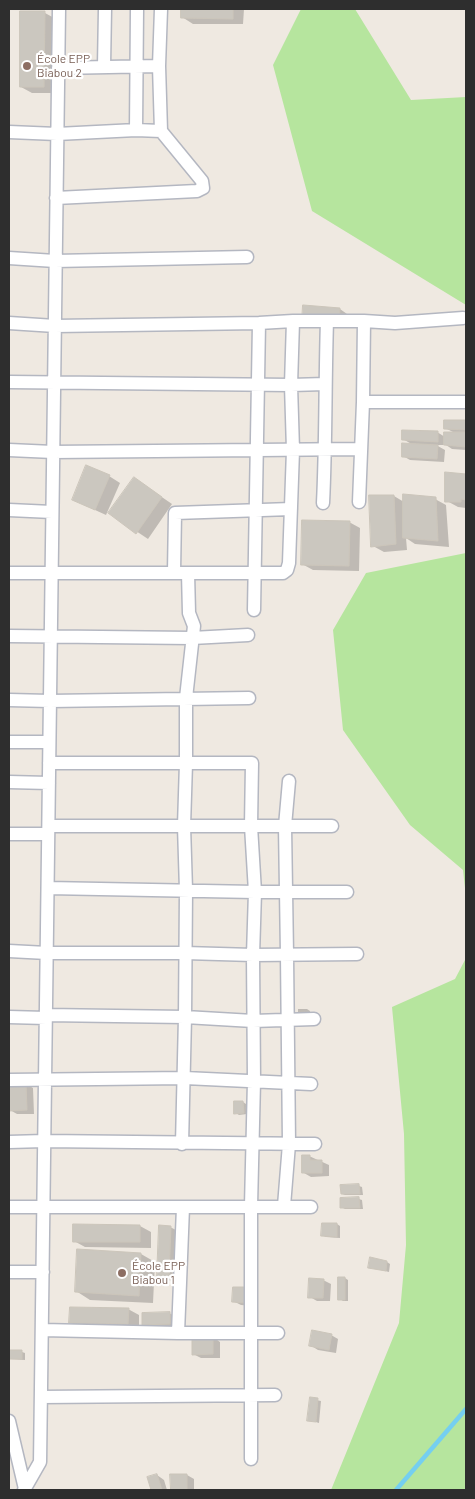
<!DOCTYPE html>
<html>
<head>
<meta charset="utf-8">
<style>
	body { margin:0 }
	#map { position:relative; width:475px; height:1499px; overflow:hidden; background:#efe9e1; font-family:Barlow,sans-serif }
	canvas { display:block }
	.frame { position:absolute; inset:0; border:10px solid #2e2e2e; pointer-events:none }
</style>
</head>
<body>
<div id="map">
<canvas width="475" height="1499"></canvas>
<div class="frame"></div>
</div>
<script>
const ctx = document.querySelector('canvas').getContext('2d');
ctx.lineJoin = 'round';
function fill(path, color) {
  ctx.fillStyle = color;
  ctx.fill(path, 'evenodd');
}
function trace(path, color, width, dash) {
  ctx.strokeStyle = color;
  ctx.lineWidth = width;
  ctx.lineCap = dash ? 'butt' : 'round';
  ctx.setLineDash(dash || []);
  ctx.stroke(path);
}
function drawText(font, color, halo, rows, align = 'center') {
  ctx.font = font + ' Barlow,sans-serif';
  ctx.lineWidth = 4.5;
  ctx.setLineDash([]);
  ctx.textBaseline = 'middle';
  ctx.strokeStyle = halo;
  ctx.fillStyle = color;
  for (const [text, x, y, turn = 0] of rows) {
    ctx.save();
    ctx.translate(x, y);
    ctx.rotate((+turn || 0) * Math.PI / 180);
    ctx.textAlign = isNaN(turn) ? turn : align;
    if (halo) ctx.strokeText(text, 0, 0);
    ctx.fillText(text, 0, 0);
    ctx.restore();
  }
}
const green = new Path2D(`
	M301,9H355L411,100L466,97V305L312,211L273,65Z
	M466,553V897L463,870L410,825L343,730L333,630L366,573Z
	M466,958V1490H331L399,1323L406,1245L404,1134L392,1007L455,979Z`);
const shadow = new Path2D(`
	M182,9H244L243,24H193L182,17Z
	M45,13L56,19L55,93H32L21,87Z
	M340,309L347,314L346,327L311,325Z
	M446,421L466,422V450L452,449L446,445H436L445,450L444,462L410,460L403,456L413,445L403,439L437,432L445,437L455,433L445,428Z
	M446,474L466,475V508L458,507L447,501Z
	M109,476L120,483L106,515L84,505Z
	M134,478L172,504L148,539L109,513Z
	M394,496L404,502L435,499L446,505L449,547L415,544L406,538L407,550L384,552L373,546Z
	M349,522L360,528L359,571L313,570L302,564Z
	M298,1009H307L310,1011V1018L298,1017Z
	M26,1084L33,1088L34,1114H17L10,1110Z
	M243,1102L246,1104L247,1114L239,1115L236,1113Z
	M309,1156L329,1165V1176L311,1177L304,1173Z
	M359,1186L362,1187L363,1195H345L342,1194Z
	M359,1199L362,1200L363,1209H345L341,1207Z
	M323,1224H337L340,1226V1238L326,1237L322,1235Z
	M140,1226L151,1232V1248L85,1247L74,1241Z
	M170,1227L178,1231L176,1281L166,1280L158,1276Z
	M141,1254L155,1262L153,1303L90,1300L76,1291Z
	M387,1262L390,1264L389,1272L369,1267Z
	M345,1278L348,1280V1301H343L340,1299Z
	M323,1280L331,1284L330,1301H317L310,1297Z
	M234,1288L254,1306L241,1305L233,1301Z
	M128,1309L139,1315V1330L81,1329L70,1322Z
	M169,1313L177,1317V1328L150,1329L143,1324Z
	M331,1335L338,1339L336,1353L318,1350L310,1345Z
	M213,1337L220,1342V1358H201L193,1354Z
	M9,1351L22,1352L25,1353V1360L9,1359Z
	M311,1399L321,1401L319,1423L309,1420Z
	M157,1475L164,1480L167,1490H152L149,1478Z
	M187,1475L194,1479V1490H172L171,1476Z`);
const stream = new Path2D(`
	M396,1490L466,1409`);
const building = new Path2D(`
	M181,9H233V19L181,18Z
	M20,11H45L44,87H20Z
	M303,305L340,308L339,324L302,321Z
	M444,420H466V430L444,429Z
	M402,430L438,431V442L402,440Z
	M444,432H466V447L444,445Z
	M402,443L438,445L437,459L402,457Z
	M86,465L110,475L95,510L72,500Z
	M445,472L466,474V500L461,499V502H445Z
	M134,477L162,497L136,534L108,513Z
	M403,494L436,497L438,541L403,538Z
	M369,495H394L396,544L371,547Z
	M302,520L350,521L349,566L301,565Z
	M26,1083L27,1110L9,1111V1084Z
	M234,1101H243L244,1113L234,1114Z
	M302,1155H310V1160H322V1173H302Z
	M359,1184L360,1194H341L340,1185Z
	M359,1197L360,1208H340V1198Z
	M322,1223H337V1237L321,1236Z
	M73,1224L140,1225V1242H73Z
	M159,1225L171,1226L169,1277H157Z
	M77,1249L141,1253L139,1296L75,1292Z
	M370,1257L387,1261L386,1271L368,1268Z
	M338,1277H345V1300H338Z
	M309,1278L324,1279L323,1298H308Z
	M233,1287H248L247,1303L232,1302Z
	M70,1307L129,1308L128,1324L69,1323Z
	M170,1312V1324L142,1325V1313Z
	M312,1330L332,1334L329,1350L309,1346Z
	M213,1336V1354L192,1355V1337Z
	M9,1350H22V1359H9Z
	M310,1397L318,1398L316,1422L307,1421Z
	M157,1474L162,1490H151L147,1477Z
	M170,1474H187V1490H171Z`);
const street = new Path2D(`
	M104,66L105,9
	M58,68L159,66L161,9
	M136,130L137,9
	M9,132L57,134L136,130L161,131
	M56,198L197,191L203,188L202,181L161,131L159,66
	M9,258L55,261L247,257
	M9,323L55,326L259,323L293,321H364L395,323L463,318
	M9,382L291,385L325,384
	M363,402H466
	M9,450L53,452L360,449
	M359,502L363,402L364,321
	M323,503C326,443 325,382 327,321
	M9,510L52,512
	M174,572L175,513L291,509
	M9,573H283L287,570L289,563L293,450L291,385L293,321
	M254,610L259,323
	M9,636L192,638L248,635
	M9,700L50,701L249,698
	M9,742H49
	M49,763H252L251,826L255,892L253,955L254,1081L251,1206V1459
	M9,782L49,783
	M49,826H332
	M9,834H48
	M48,888L255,892H347
	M9,951L47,953H185L253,955L357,954
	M46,1015L185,1017L253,1021L314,1019
	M9,1017L46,1018
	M9,1080L185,1078L311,1084
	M9,1142L44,1141L315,1144
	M182,1144L185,1017L186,890L184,826L186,763V698L194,626L189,613L188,573
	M284,1206L289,1144L287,955L285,826L289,781
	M9,1207H311
	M9,1272H43
	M42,1330L178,1333H278
	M178,1333L183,1207
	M41,1397L275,1395
	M9,1421L25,1489
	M24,1490L40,1462L59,9`);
const markers = [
	[27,66,5,"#8d6e63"],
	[122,1273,5,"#8d6e63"]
];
const educationNames = [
	["École EPP",37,59],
	["Biabou 2",37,73],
	["École EPP",132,1266],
	["Biabou 1",132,1280]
];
fill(green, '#b6e59e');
fill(shadow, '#0003');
trace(stream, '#75cff0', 4.5);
fill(building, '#cbc7bf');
trace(building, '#cbc5ba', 1);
trace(street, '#b4b7c1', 15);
trace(street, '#fff', 12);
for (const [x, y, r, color] of markers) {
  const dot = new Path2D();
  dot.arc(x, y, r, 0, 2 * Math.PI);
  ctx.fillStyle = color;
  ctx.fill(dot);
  trace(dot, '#fff', 2);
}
drawText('12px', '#785e54', '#fff', educationNames, 'left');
</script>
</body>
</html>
